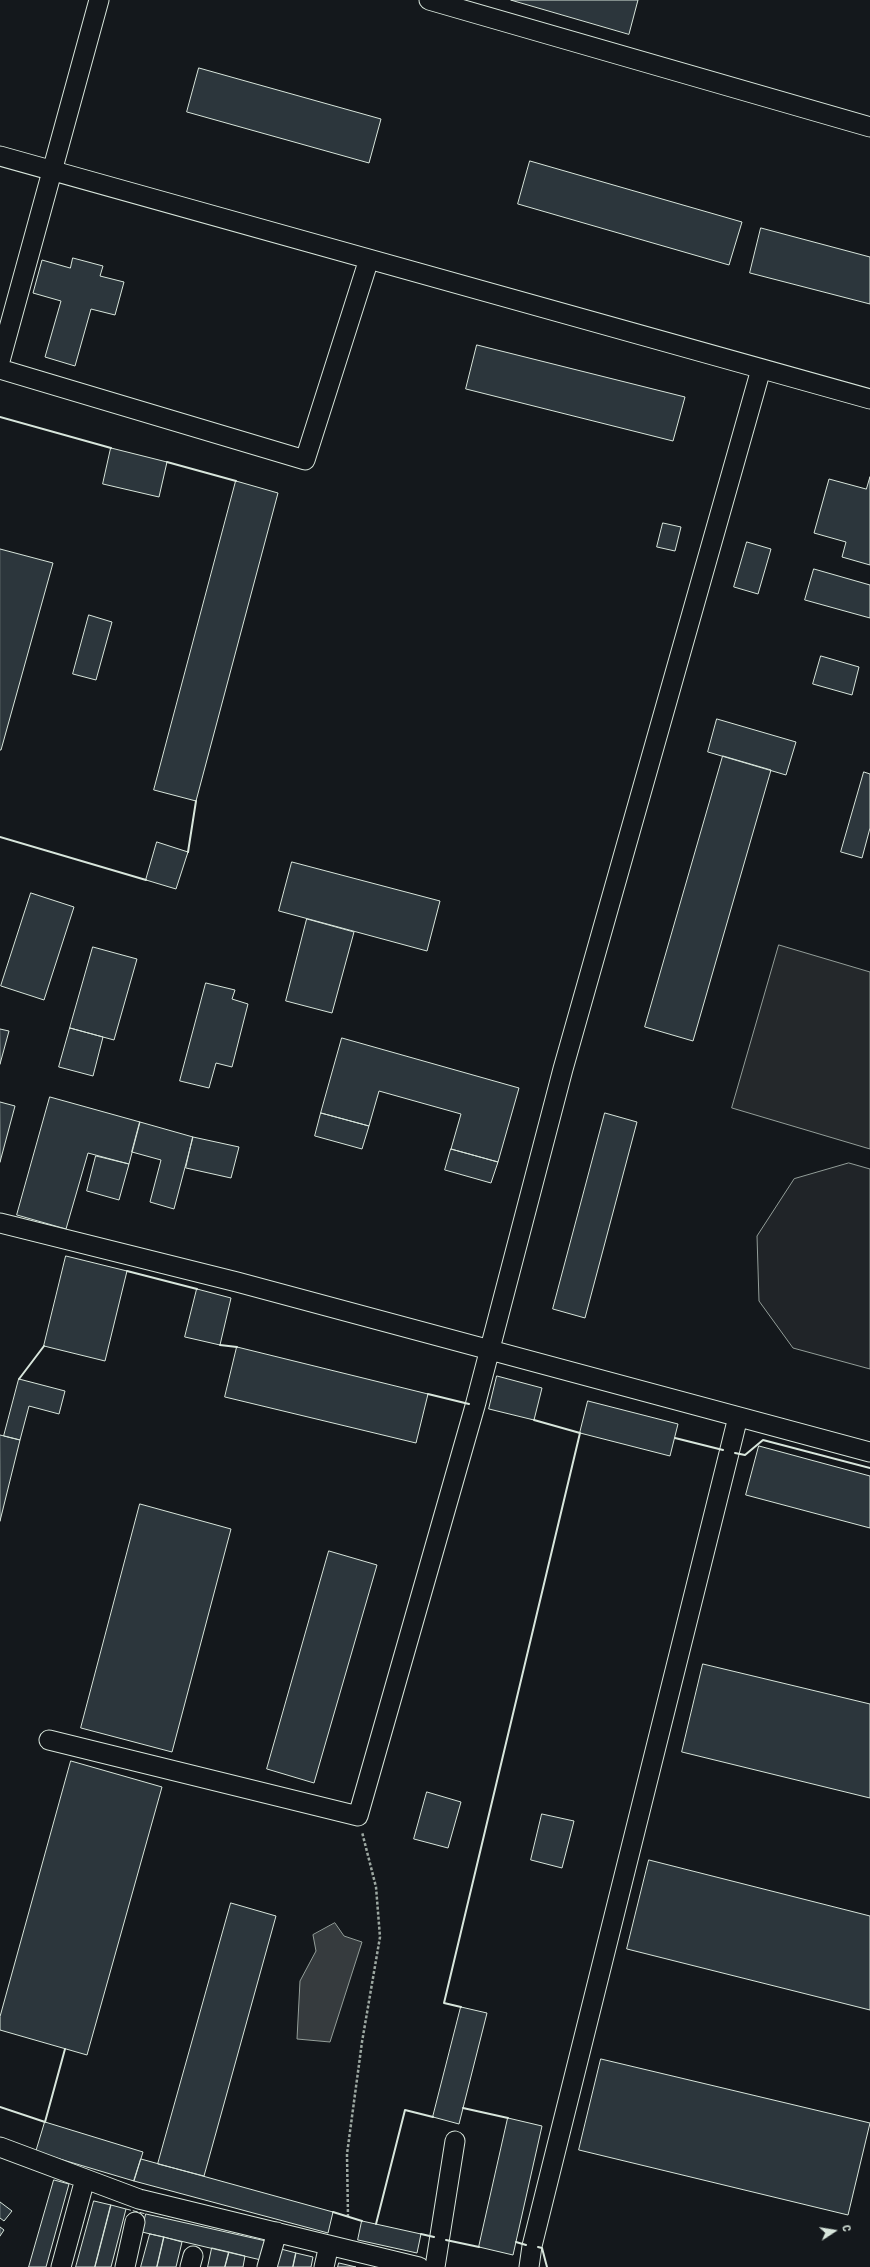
<!DOCTYPE html>
<html>
<head>
<meta charset="utf-8">
<style>
	body { margin:0 }
	#map { position:relative; width:870px; height:2267px; overflow:hidden; background:#14181c; font-family:"Roboto Condensed",sans-serif }
	canvas { display:block }
	.north { position:absolute; left:814px; top:2211px; width:40px; height:40px; -webkit-text-stroke:3px #14181c; paint-order:stroke; rotate:78deg; font-size:11px; font-weight:700; line-height:16px; text-align:center; color:#d8e6dc }
	.north::after { content:''; display:block; margin:auto; width:14px; height:18px; background:#d8e6dc; clip-path:polygon(50% 0,100% 100%,50% 72%,0 100%) }
</style>
</head>
<body>
<div id="map">
<canvas width="870" height="2267"></canvas>
<div class="north">С</div>
</div>
<script>
const ctx = document.querySelector('canvas').getContext('2d');
ctx.lineJoin = 'round';
function fill(path, color) {
  ctx.fillStyle = color;
  ctx.fill(path, 'evenodd');
}
function trace(path, color, width, dash) {
  ctx.strokeStyle = color;
  ctx.lineWidth = width;
  ctx.lineCap = dash ? 'butt' : 'round';
  ctx.setLineDash(dash || []);
  ctx.stroke(path);
}
const green = new Path2D(`
	M849,1163L870,1169V1369L793,1348L759,1301L757,1236L794,1179Z`);
const parking = new Path2D(`
	M779,945L870,972V1149L732,1108Z`);
const water = new Path2D(`
	M335,1923L344,1936L362,1942L330,2042L297,2039L300,1981L316,1951L313,1935Z`);
const building = new Path2D(`
	M511,0H638L629,34Z
	M199,68L381,119L369,163L187,112Z
	M530,161L742,222L729,265L518,204Z
	M761,228L870,257V304L750,273Z
	M73,258L103,266L100,276L124,282L115,315L91,309L75,366L45,357L61,301L33,293L42,260L70,268Z
	M477,345L685,397L673,441L466,389Z
	M111,448L167,462L159,497L103,484Z
	M870,477V565L842,557L846,542L814,533L829,479L866,489Z
	M236,481L278,493L196,801L154,790Z
	M663,523L681,527L675,551L657,547Z
	M747,542L771,549L758,594L734,587Z
	M0,549L53,563L1,750H0Z
	M814,569L870,585V618L805,600Z
	M89,615L112,622L96,680L73,674Z
	M821,656L859,667L852,695L813,684Z
	M717,719L796,742L786,775L708,752Z
	M723,756L771,770L693,1041L645,1027Z
	M864,772L870,774V828L862,858L841,852Z
	M157,842L188,852L176,889L146,880Z
	M292,862L440,901L427,951L279,911Z
	M31,893L74,907L44,1000L1,986Z
	M307,919L354,932L332,1013L286,1001Z
	M93,947L137,959L114,1040L70,1028Z
	M206,983L235,990L232,999L248,1004L232,1067L216,1063L209,1088L180,1081Z
	M70,1028L103,1037L93,1076L59,1067Z
	M0,1029L9,1031L0,1064Z
	M342,1038L519,1088L498,1162L451,1149L461,1114L379,1091L369,1126L321,1113Z
	M50,1097L140,1122L129,1164L88,1153L66,1229L17,1215Z
	M0,1102L15,1106L0,1162Z
	M321,1113L369,1126L362,1149L315,1136Z
	M605,1113L637,1122L585,1318L553,1309Z
	M140,1122L193,1137L174,1209L150,1202L161,1160L132,1152Z
	M193,1137L239,1147L231,1178L186,1168Z
	M451,1149L498,1162L491,1183L445,1170Z
	M96,1156L129,1164L119,1200L87,1191Z
	M66,1256L127,1271L105,1361L44,1346Z
	M197,1289L231,1298L220,1345L185,1337Z
	M237,1347L428,1394L416,1443L225,1397Z
	M497,1376L542,1388L534,1420L489,1409Z
	M19,1379L65,1391L59,1414L29,1406L20,1440L4,1436Z
	M588,1401L678,1424L670,1456L580,1433Z
	M0,1435L20,1440L0,1521Z
	M759,1446L870,1476V1528L746,1495Z
	M140,1504L231,1529L172,1752L81,1728Z
	M329,1551L377,1565L314,1783L267,1769Z
	M703,1664L870,1704V1798L682,1752Z
	M71,1761L162,1787L87,2055L0,2030V2017Z
	M427,1792L461,1802L448,1848L414,1839Z
	M542,1814L574,1821L562,1868L531,1860Z
	M649,1860L870,1916V2010L627,1949Z
	M231,1903L276,1916L204,2176L158,2164Z
	M461,2007L487,2013L459,2124L433,2117Z
	M601,2059L870,2123L848,2215L579,2150Z
	M508,2118L542,2126L513,2255L479,2247Z
	M45,2122L143,2152L134,2181L36,2152Z
	M141,2159L333,2212L328,2233L134,2181Z
	M54,2180L69,2184L46,2267H29Z
	M94,2201L111,2205L95,2267H76Z
	M0,2202L12,2211L4,2221L0,2218Z
	M111,2205L126,2209L111,2267H95Z
	M146,2214L266,2241L261,2260L142,2232Z
	M362,2221L421,2234L417,2253L358,2240Z
	M0,2227L4,2230L0,2236Z
	M150,2234L164,2237L157,2267H141Z
	M164,2237L182,2242L176,2267H157Z
	M212,2248L229,2252L225,2267H208Z
	M281,2249L296,2253L293,2267H277Z
	M229,2252L245,2256L243,2267H225Z
	M296,2253L313,2257L311,2267H293Z
	M339,2263L356,2267H338Z`);
const path = new Path2D(`
	M348,2217L347,2154L362,2042L380,1937L376,1887L362,1832`);
const minor = new Path2D(`
	M429,0L870,127
	M0,156L870,399
	M0,361L99,0
	M0,369L305,460L369,259
	M0,1223L237,1282L870,1452
	M49,1740L358,1816L475,1406L563,1069L761,369
	M0,2147L139,2199L419,2267
	M61,2267L85,2179
	M125,2267L135,2222
	M190,2267L193,2256
	M267,2267L277,2232
	M324,2267L329,2245
	M435,2267L455,2141
	M529,2267L532,2246L738,1417`);
const fence = new Path2D(`
	M126,2209L146,2214`);
const wall = new Path2D(`
	M0,417L111,448
	M167,462L236,481
	M0,837L146,880
	M188,852L196,801
	M127,1271L197,1289
	M220,1345L237,1347
	M19,1379L44,1346
	M428,1394L469,1404
	M675,1438L723,1450
	M735,1453L745,1455L763,1440L870,1468
	M461,2007L444,2003L580,1433L534,1420
	M0,2107L45,2122L65,2049
	M463,2108L508,2118
	M333,2212L362,2221
	M376,2224L405,2110L433,2117
	M421,2234L434,2237
	M446,2240L479,2247
	M516,2242L526,2245
	M538,2247L542,2248L547,2267`);
fill(green, '#202428');
trace(green, '#939e99', 1);
fill(parking, '#24282b');
trace(parking, '#939e99', 1);
fill(water, '#363b3e');
trace(water, '#939e99', 1);
fill(building, '#2c363c');
trace(building, '#d8e6dc', 1);
trace(minor, '#d8e6dc', 21);
trace(path, '#9da8a2', 2.5, [3, 2]);
trace(minor, '#14181c', 19);
trace(fence, '#d8e6dc', 1, [5, 2]);
trace(wall, '#d8e6dc', 2);
</script>
</body>
</html>
